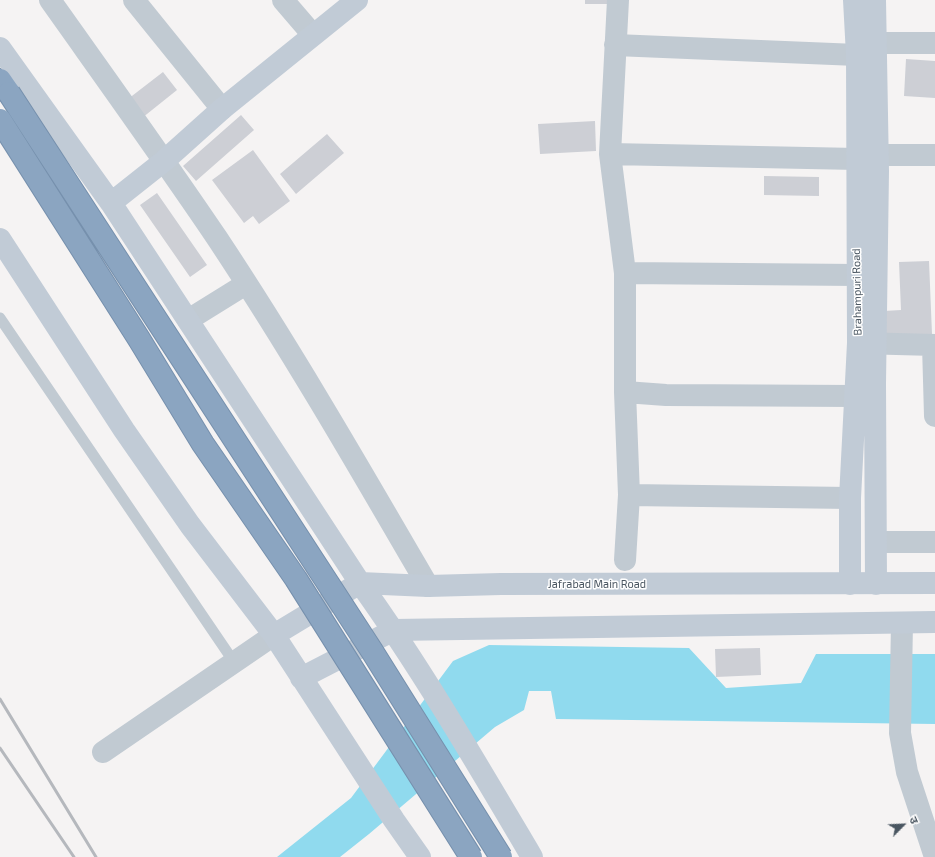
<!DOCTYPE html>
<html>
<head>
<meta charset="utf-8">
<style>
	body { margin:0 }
	#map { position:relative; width:935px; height:857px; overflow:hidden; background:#f5f3f3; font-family:"Exo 2","Noto Sans Devanagari",sans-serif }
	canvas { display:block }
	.north { position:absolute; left:883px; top:805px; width:40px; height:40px; -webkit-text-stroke:3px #fff; paint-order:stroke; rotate:66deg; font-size:11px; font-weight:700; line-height:16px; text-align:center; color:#4a5661 }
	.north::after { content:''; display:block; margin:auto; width:14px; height:18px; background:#4a5661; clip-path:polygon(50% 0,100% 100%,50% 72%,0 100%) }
</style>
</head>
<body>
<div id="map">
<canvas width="935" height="857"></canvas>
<div class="north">उ</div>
</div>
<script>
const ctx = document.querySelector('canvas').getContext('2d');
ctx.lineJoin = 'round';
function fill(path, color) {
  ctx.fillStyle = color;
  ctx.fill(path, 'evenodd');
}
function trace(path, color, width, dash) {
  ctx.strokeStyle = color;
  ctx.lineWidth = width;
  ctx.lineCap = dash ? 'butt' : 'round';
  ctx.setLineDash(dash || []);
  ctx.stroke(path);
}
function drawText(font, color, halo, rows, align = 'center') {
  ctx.font = font + ' "Exo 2",sans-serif';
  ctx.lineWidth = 3;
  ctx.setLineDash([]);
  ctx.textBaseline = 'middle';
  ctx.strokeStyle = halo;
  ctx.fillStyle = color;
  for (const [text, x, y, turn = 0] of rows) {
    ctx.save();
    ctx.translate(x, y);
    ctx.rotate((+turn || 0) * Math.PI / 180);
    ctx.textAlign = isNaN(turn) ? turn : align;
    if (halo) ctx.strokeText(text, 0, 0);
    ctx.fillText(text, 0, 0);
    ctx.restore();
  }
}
const water = new Path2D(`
	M489,645L689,648L726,688L801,683L816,654H935V724L556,719L551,691H529L524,710L495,727L369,834L340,857H277L351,798L453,661Z`);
const building = new Path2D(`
	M585,0H607V4H585Z
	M906,59L935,61V98L904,96Z
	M163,72L177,90L142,118L128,99Z
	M241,115L254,130L196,181L183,166Z
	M595,121L596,151L540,154L538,124Z
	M327,134L344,153L296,194L280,174Z
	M253,150L290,201L259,224L253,216L244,223L212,180Z
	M764,176L819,177V196L764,195Z
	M157,193L207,265L190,277L140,205Z
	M929,261L932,334L884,337V311L901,310L899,262Z
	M760,648L761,675L716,677L715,649Z`);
const lane = new Path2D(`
	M0,318L234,662`);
const street = new Path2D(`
	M50,0C106,79 163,158 217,238C292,351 360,469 428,586
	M134,0L222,109
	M283,0L313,35
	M618,0L610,154L625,273V392L629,495L625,560
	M876,43H935
	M615,45L857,55
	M610,154L857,159
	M878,155H935
	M625,273L857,275
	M188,320L246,284
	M858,343L935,345
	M933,345L935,416
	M625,392L666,395L855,396
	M629,495L850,498
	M876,542H935
	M902,623L900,733L907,772L935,857
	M103,752L274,635`);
const secondary = new Path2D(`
	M875,0L878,171L875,383L876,584
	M0,48L111,203L360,583C423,671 477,764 532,857
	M111,203L164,161L222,109L357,0
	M0,239L124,430L190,525L274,635L394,820L420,857
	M850,584V498L858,343L857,55L854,0
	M274,635L360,583L428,586L501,584L935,583
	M301,678L394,630L935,622`);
const highway = new Path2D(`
	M0,80L9,93`);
const rail = new Path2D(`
	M0,699L96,857
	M0,748L74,857`);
const highwayBridge = new Path2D(`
	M9,93L372,651L501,857
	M0,120L139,339L203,444L296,579L471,857`);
const streetNames = [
	["Brahampuri Road",857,292,-91],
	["Jafrabad Main Road",597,584]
];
fill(water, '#90daee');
fill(building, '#cdcfd5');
trace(highway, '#7690ad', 24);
trace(lane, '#c1cad2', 11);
trace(street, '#c1cad2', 22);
trace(secondary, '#c1cbd6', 22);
trace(highway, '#8ba5c1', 22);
trace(rail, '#b5b8bd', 3);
trace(highwayBridge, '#7690ad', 24, []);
trace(highwayBridge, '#8ba5c1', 22);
drawText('11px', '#4a5661', '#fff', streetNames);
</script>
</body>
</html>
